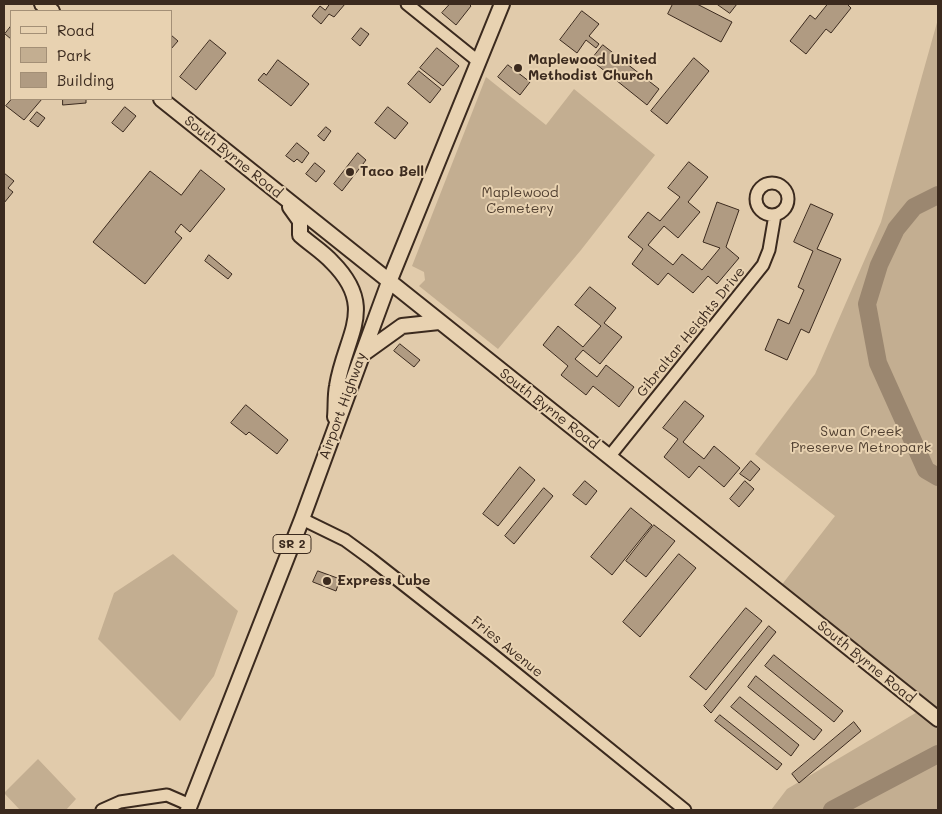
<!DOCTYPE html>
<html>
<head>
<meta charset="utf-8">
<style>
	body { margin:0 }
	#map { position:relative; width:942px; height:814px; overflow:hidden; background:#e1cbab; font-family:Mali,sans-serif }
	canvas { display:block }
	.frame { position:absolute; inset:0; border:5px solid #3b2a1e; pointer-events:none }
	.legend { position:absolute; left:10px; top:10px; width:162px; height:90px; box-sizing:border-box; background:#e8d2b1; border:1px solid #a38f76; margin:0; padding:6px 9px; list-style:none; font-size:15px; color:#3b2a1e }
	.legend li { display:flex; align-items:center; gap:10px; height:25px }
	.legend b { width:25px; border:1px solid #a38f76 }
</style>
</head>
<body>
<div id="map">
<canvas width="942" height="814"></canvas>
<div class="frame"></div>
<ul class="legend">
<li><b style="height:6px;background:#e8d2b1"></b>Road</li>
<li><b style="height:14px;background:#c3ae91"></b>Park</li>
<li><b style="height:14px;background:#b09b82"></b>Building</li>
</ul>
</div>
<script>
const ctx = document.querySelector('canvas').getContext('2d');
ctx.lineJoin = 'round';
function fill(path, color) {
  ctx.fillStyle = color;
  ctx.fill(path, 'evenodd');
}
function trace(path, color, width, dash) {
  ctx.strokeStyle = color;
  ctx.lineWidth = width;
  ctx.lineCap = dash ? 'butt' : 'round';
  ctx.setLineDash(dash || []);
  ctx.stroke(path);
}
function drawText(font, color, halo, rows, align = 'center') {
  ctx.font = font + ' Mali,sans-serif';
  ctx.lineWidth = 4;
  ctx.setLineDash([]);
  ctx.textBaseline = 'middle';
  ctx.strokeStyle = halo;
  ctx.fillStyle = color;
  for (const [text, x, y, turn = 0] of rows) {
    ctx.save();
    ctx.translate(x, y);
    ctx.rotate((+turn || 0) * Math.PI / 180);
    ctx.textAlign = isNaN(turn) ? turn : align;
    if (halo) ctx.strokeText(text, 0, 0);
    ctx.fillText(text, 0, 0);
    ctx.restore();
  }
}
const green = new Path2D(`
	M938,19V810H771L787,789L924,708L777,591L835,516L755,454L815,374L881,222Z
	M486,77L546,125L574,89L655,155L581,250L498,349L419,286L425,280L424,272L412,266Z
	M173,554L238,611L214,676L180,721L98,639L114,593Z
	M38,759L76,799L66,810H20L4,793Z`);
const river = new Path2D(`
	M938,195L914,207L896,229L879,265L867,304L878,363L926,470L938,477
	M832,810L938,754`);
const building = new Path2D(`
	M330,4H345L334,17L329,14L321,24L312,16L320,6L325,10Z
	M450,4H469L471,6L456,25L442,13Z
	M673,4H697L732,22L721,42L668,14Z
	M717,4H737L730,13Z
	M828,4H849L848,5L851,8L831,33L826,29L806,54L790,41L810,15L815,19Z
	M582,11L599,24L589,36L599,44L596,48L586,40L577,53L560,40Z
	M11,26V39L5,34Z
	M361,28L369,34L360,46L352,39Z
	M171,35L178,41L171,49Z
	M210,40L226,53L196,90L180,77Z
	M603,45L659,89L647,105L591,60Z
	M437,48L459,66L443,86L420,68Z
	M694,58L709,71L667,124L651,111Z
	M278,60L309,84L291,106L258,80L264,73L266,75Z
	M508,65L530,82L520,95L498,77Z
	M419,71L441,89L430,103L408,84Z
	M12,99H42L24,120L6,106Z
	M63,99H86V103L63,105Z
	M125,107L136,116L123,132L112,123Z
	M388,107L408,123L395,139L375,123Z
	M37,112L45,118L38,127L30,121Z
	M326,127L331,131L324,141L318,136Z
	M297,143L309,153L302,163L297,159L294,162L286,156Z
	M358,153L366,160L342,191L334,184Z
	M689,162L708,177L688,202L700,212L678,238L664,226L648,245L673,265L682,254L702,270L720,248L703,242L717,202L739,210L726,247L739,258L717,284L708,276L693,293L668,273L658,285L632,264L643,249L628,237L648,212L660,221L680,197L668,188Z
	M315,163L325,171L316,182L306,174Z
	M201,170L225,189L190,232L181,224L175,232L182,238L145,284L93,242L150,171L181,195Z
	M4,173L14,181L8,188L13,192L4,203Z
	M811,204L833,214L817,249L841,259L809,333L801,329L787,360L765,350L778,319L789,324L804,290L798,287L813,251L794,242Z
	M209,255L232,274L228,279L205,261Z
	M590,287L616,308L604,323L622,337L600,364L583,350L575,359L597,377L606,365L634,387L619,407L593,386L586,395L561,375L568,366L543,345L558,326L583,347L601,326L575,305Z
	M400,344L420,360L414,367L394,351Z
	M685,401L704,416L683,442L704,459L714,446L740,468L724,487L699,466L689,478L664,457L678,439L663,428Z
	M246,405L288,440L277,454L249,432L246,435L231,423Z
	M751,461L760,469L750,481L740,474Z
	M520,467L535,480L498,526L483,514Z
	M585,481L597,491L586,505L573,495Z
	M745,481L754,489L739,507L730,499Z
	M544,488L553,496L514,544L505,536Z
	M631,508L652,525L612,575L591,557Z
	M654,525L675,541L646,577L626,561Z
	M679,554L696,568L640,637L623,622Z
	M318,571L340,579L336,591L313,582Z
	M746,608L762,621L706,690L690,677Z
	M769,626L776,632L711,713L704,706Z
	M774,655L843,711L834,722L765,666Z
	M756,676L822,730L814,740L748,687Z
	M740,697L799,745L791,756L731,707Z
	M720,715L782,764L777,770L715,721Z
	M854,722L861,731L799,783L792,774Z`);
const minor = new Path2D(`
	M407,4L479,62
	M756 199a16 16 0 1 1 32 0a16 16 0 1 1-32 0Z
	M609,457L763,265L769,250L775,215
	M302,519L345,540L371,559L492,654L685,810
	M102,810L120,802L167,795L190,805`);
const major = new Path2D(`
	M42,4L52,11
	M161,99L938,719
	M290,207L300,221V235C310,244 323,252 332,262C378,308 345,335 337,386C335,396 336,407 335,417
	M363,354L402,326L439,322
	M188,810L302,519L389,282L502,4`);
const markers = [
	[518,68,5,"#3b2a1e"],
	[350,172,5,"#3b2a1e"],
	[327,581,5,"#3b2a1e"]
];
const shields = [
	[292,544,38]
];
const shieldNames = [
	["SR 2",292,544]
];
const poiNames = [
	["Maplewood United",528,60],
	["Methodist Church",528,76],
	["Taco Bell",360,172],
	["Express Lube",337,581]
];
const streetNames = [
	["South Byrne Road",233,157,39],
	["Gibraltar Heights Drive",691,332,-51],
	["Airport Highway",343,406,-70],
	["South Byrne Road",549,409,38],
	["Fries Avenue",507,647,39],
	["South Byrne Road",866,662,39]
];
const parkNames = [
	["Maplewood",520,193],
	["Cemetery",520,209],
	["Swan Creek",861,432],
	["Preserve Metropark",861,448]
];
fill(green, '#c3ae91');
trace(river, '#9b8770', 18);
fill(building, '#b09b82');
trace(building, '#3b2a1e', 1);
trace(minor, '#3b2a1e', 15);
trace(major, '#3b2a1e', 18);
trace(minor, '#e8d2b1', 11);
trace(major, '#e8d2b1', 14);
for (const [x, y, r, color] of markers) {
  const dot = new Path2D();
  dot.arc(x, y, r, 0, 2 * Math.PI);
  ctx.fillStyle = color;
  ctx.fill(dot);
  trace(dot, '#e8d2b1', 2);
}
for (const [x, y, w] of shields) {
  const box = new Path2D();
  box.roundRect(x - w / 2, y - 9.5, w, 19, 4);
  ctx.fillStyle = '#e8d2b1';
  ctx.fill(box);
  trace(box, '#3b2a1e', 1);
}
drawText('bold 12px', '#3b2a1e', null, shieldNames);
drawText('bold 14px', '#3b2a1e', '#e8d2b1', poiNames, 'left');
drawText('14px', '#3b2a1e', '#e8d2b1', streetNames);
drawText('14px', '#4f3e2f', '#e8d2b1', parkNames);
</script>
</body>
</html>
